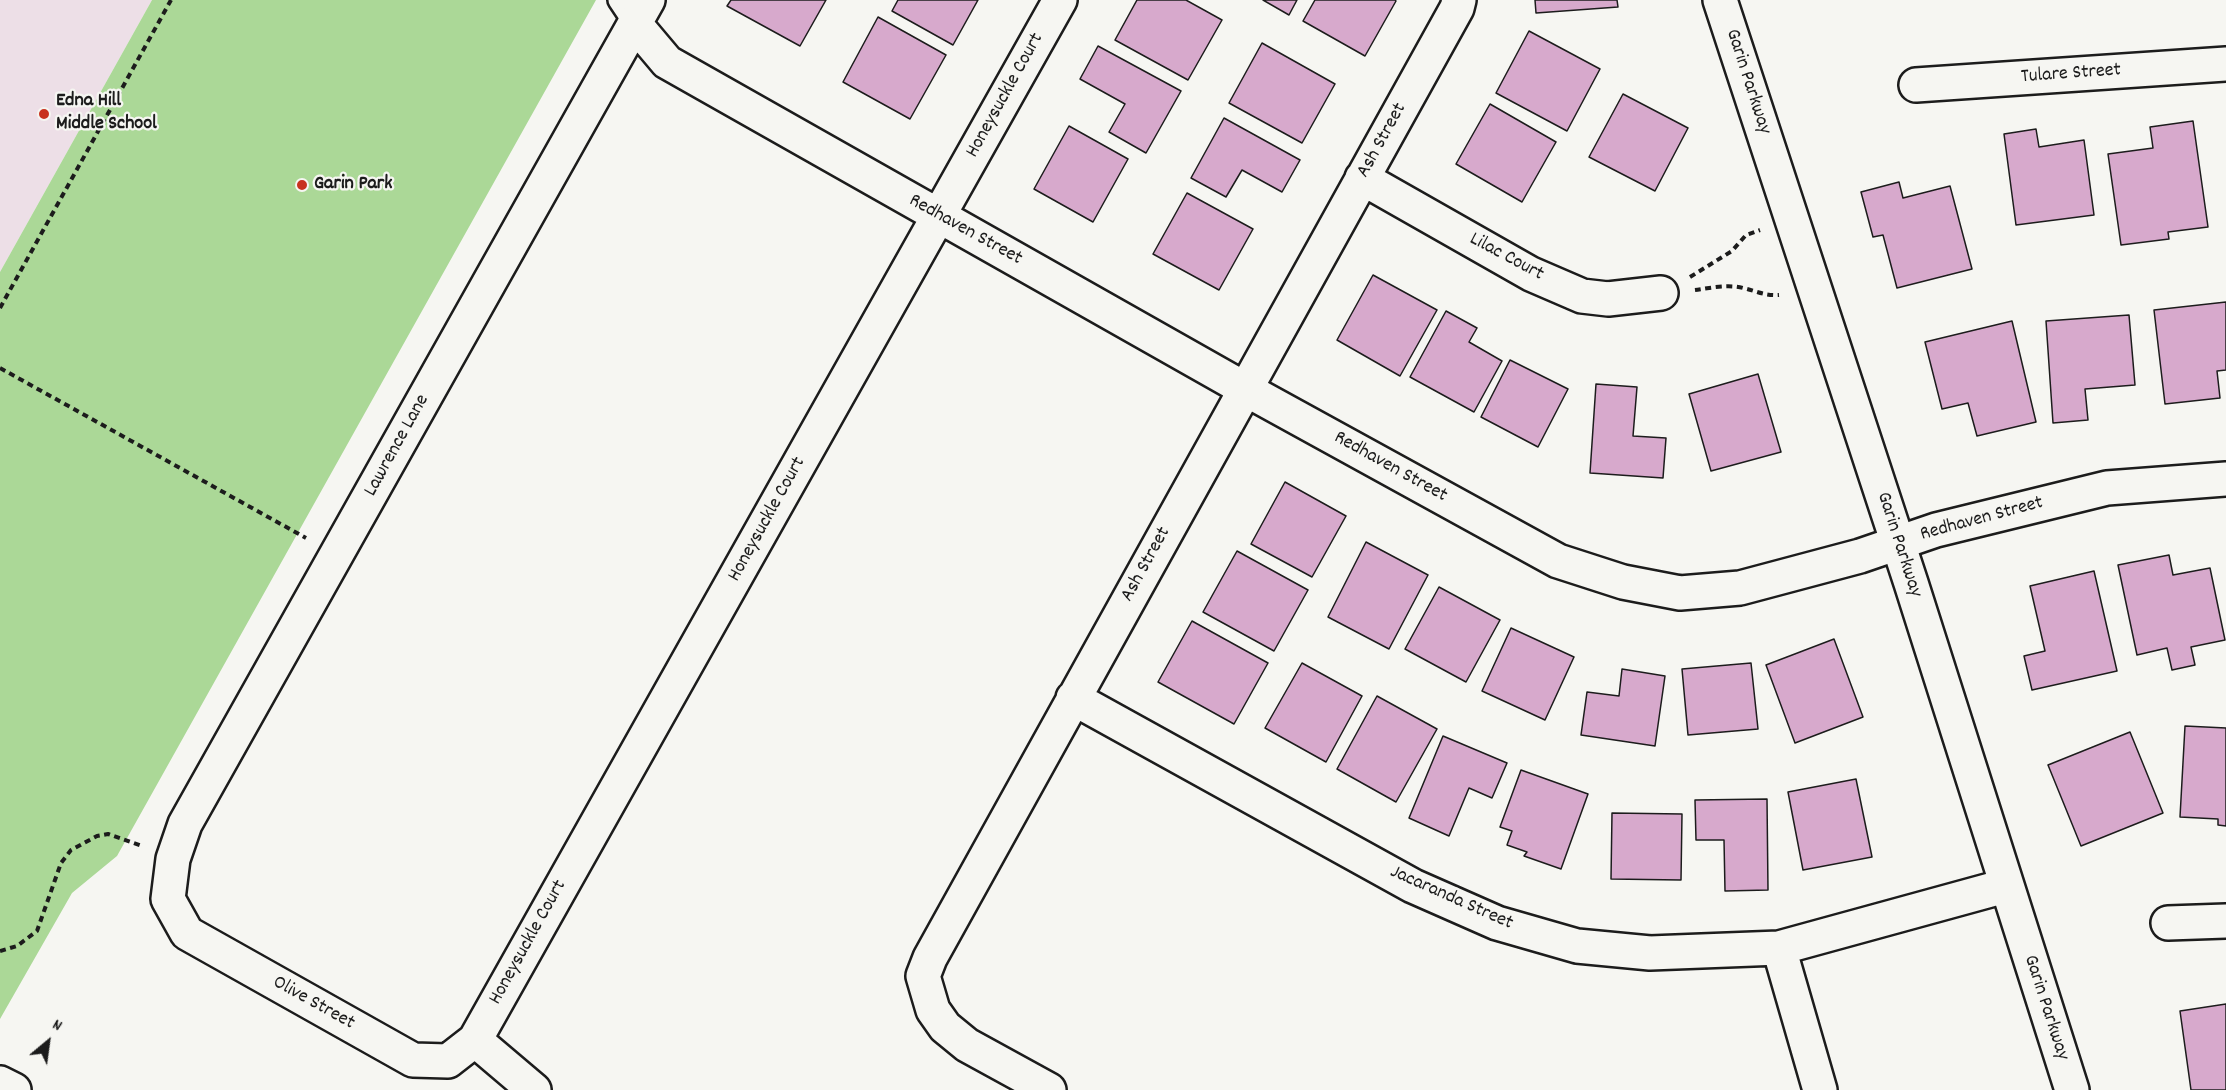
<!DOCTYPE html>
<html>
<head>
<meta charset="utf-8">
<style>
	body { margin:0 }
	#map { position:relative; width:2226px; height:1090px; overflow:hidden; background:#f6f6f2; font-family:Dekko,sans-serif }
	canvas { display:block }
	.north { position:absolute; left:18px; top:1012px; width:60px; height:60px; -webkit-text-stroke:4px #f6f6f2; paint-order:stroke; rotate:29deg; font-size:16px; font-weight:700; line-height:24px; text-align:center; color:#1c1c1c }
	.north::after { content:''; display:block; margin:auto; width:21px; height:27px; background:#1c1c1c; clip-path:polygon(50% 0,100% 100%,50% 72%,0 100%) }
</style>
</head>
<body>
<div id="map">
<canvas width="2226" height="1090"></canvas>
<div class="north">N</div>
</div>
<script>
const ctx = document.querySelector('canvas').getContext('2d');
ctx.lineJoin = 'round';
function fill(path, color) {
  ctx.fillStyle = color;
  ctx.fill(path, 'evenodd');
}
function trace(path, color, width, dash) {
  ctx.strokeStyle = color;
  ctx.lineWidth = width;
  ctx.lineCap = dash ? 'butt' : 'round';
  ctx.setLineDash(dash || []);
  ctx.stroke(path);
}
function drawText(font, color, halo, rows, align = 'center') {
  ctx.font = font + ' Dekko,sans-serif';
  ctx.lineWidth = 4.5;
  ctx.setLineDash([]);
  ctx.textBaseline = 'middle';
  ctx.strokeStyle = halo;
  ctx.fillStyle = color;
  for (const [text, x, y, turn = 0] of rows) {
    ctx.save();
    ctx.translate(x, y);
    ctx.rotate((+turn || 0) * Math.PI / 180);
    ctx.textAlign = isNaN(turn) ? turn : align;
    if (halo) ctx.strokeText(text, 0, 0);
    ctx.fillText(text, 0, 0);
    ctx.restore();
  }
}
const built = new Path2D(`
	M0,0H152L0,272Z`);
const green = new Path2D(`
	M152,0H596L117,856L72,893L0,1019V272Z`);
const building = new Path2D(`
	M731,0H826L800,46L727,6Z
	M898,0H978L953,45L892,11Z
	M1137,0H1186L1222,20L1188,80L1115,40Z
	M1263,0H1297L1289,15Z
	M1315,0H1395L1396,1L1365,56L1303,21Z
	M1535,0H1617L1618,7L1536,13Z
	M878,17L946,55L910,119L843,82Z
	M1529,31L1600,69L1567,131L1496,93Z
	M1262,43L1335,84L1302,143L1229,103Z
	M1098,46L1181,91L1146,153L1109,132L1125,104L1080,79Z
	M1623,94L1688,128L1655,191L1589,157Z
	M1490,104L1556,142L1522,202L1456,164Z
	M1224,118L1300,160L1282,192L1242,170L1226,197L1191,178Z
	M2193,121L2208,227L2168,232L2169,239L2121,245L2108,154L2153,148L2150,127Z
	M1069,126L1128,159L1093,222L1034,189Z
	M2036,129L2039,147L2084,140L2094,215L2016,225L2004,134Z
	M1899,182L1903,198L1950,186L1972,269L1897,288L1883,235L1873,237L1861,192Z
	M1187,193L1253,229L1219,290L1153,254Z
	M1373,275L1437,310L1400,376L1337,340Z
	M2226,302V370L2217,371L2220,398L2165,404L2154,310Z
	M1446,311L1477,328L1469,342L1502,361L1474,412L1410,377Z
	M2129,315L2135,385L2085,389L2088,420L2053,423L2046,321Z
	M2012,321L2036,422L1977,436L1968,403L1942,409L1925,342Z
	M1510,360L1568,389L1538,447L1481,417Z
	M1758,374L1781,452L1711,471L1689,394Z
	M1596,384L1637,387L1633,436L1666,438L1663,478L1590,473Z
	M1285,482L1346,516L1312,577L1251,544Z
	M1366,542L1428,575L1389,649L1328,617Z
	M1237,551L1308,590L1274,651L1203,612Z
	M2169,555L2173,575L2210,568L2225,640L2191,647L2195,665L2172,670L2167,648L2137,655L2118,565Z
	M2094,571L2117,671L2032,690L2024,656L2045,651L2030,586Z
	M1439,587L1500,620L1466,682L1405,649Z
	M1192,621L1268,663L1234,724L1158,682Z
	M1511,628L1574,657L1545,720L1482,691Z
	M1834,639L1863,717L1795,743L1766,665Z
	M1302,663L1362,696L1326,762L1265,728Z
	M1751,663L1758,729L1688,735L1682,669Z
	M1622,669L1665,676L1655,746L1581,735L1587,692L1619,696Z
	M1377,696L1437,729L1396,802L1337,769Z
	M2185,726L2226,728V826L2218,825V819L2180,817Z
	M2130,732L2163,813L2081,846L2048,765Z
	M1443,736L1507,763L1492,798L1469,788L1449,836L1409,818Z
	M1521,770L1588,794L1561,869L1524,856L1527,852L1507,845L1512,831L1500,827Z
	M1856,779L1872,857L1803,870L1788,792Z
	M1767,799L1768,890L1725,891L1724,840H1696L1695,800Z
	M1612,813L1682,814L1681,880L1611,879Z
	M2226,1004V1090H2191L2180,1011Z`);
const path = new Path2D(`
	M1690,277L1732,251L1746,235L1760,230
	M1695,290C1710,288 1728,284 1743,288C1756,291 1765,296 1779,295
	M0,308L171,0
	M0,368L306,538
	M0,951L17,946L37,931L61,863L71,850L97,836L108,834L142,846`);
const service = new Path2D(`
	M619,0L635,24`);
const minor = new Path2D(`
	M648,0L185,824L173,859L168,899L187,933L413,1060L448,1061L475,1040L1060,0
	M635,24L667,62L1245,389L1558,561L1623,582L1680,593L1740,588L1860,556L1936,530L2107,488L2226,479
	M1916,85L2226,64
	M1362,178L1531,274L1582,296L1608,299L1661,293
	M1073,698L1413,886L1497,923L1577,946L1650,953L1779,948L2005,886
	M2168,923L2226,921
	M1779,948L1820,1090
	M475,1040L534,1090
	M0,1083L14,1090
	M1049,1090L967,1045L945,1027L933,1010L923,976L930,958L1457,8L1459,0`);
const tertiary = new Path2D(`
	M1720,0L1911,583L2072,1090`);
const markers = [
	[44,114,6,"#c8321e"],
	[302,185,6,"#c8321e"]
];
const streetNames = [
	["Tulare Street",2071,75,-4],
	["Garin Parkway",1747,82,72],
	["Honeysuckle Court",1006,96,-61],
	["Ash Street",1383,141,-61],
	["Redhaven Street",965,231,29],
	["Lilac Court",1506,258,28],
	["Lawrence Lane",398,446,-61],
	["Redhaven Street",1390,468,29],
	["Honeysuckle Court",768,520,-61],
	["Redhaven Street",1982,520,-15],
	["Garin Parkway",1898,545,72],
	["Ash Street",1147,565,-61],
	["Jacaranda Street",1451,899,24],
	["Honeysuckle Court",529,943,-61],
	["Olive Street",313,1004,29],
	["Garin Parkway",2045,1008,72]
];
const poiNames = [
	["Edna Hill",56,102],
	["Middle School",56,125],
	["Garin Park",314,185]
];
fill(built, '#eddfe7');
fill(green, '#abd897');
fill(building, '#d7a9cc');
trace(building, '#1c1c1c', 1.5);
trace(service, '#1c1c1c', 26);
trace(minor, '#1c1c1c', 38);
trace(tertiary, '#1c1c1c', 38);
trace(path, '#1c1c1c', 4, [6, 4.5]);
trace(service, '#f6f6f2', 21);
trace(minor, '#f6f6f2', 33);
trace(tertiary, '#f6f6f2', 33);
for (const [x, y, r, color] of markers) {
  const dot = new Path2D();
  dot.arc(x, y, r, 0, 2 * Math.PI);
  ctx.fillStyle = color;
  ctx.fill(dot);
  trace(dot, '#f6f6f2', 2);
}
drawText('20px', '#1c1c1c', '#f6f6f2', streetNames);
drawText('bold 20px', '#1c1c1c', '#f6f6f2', poiNames, 'left');
</script>
</body>
</html>
